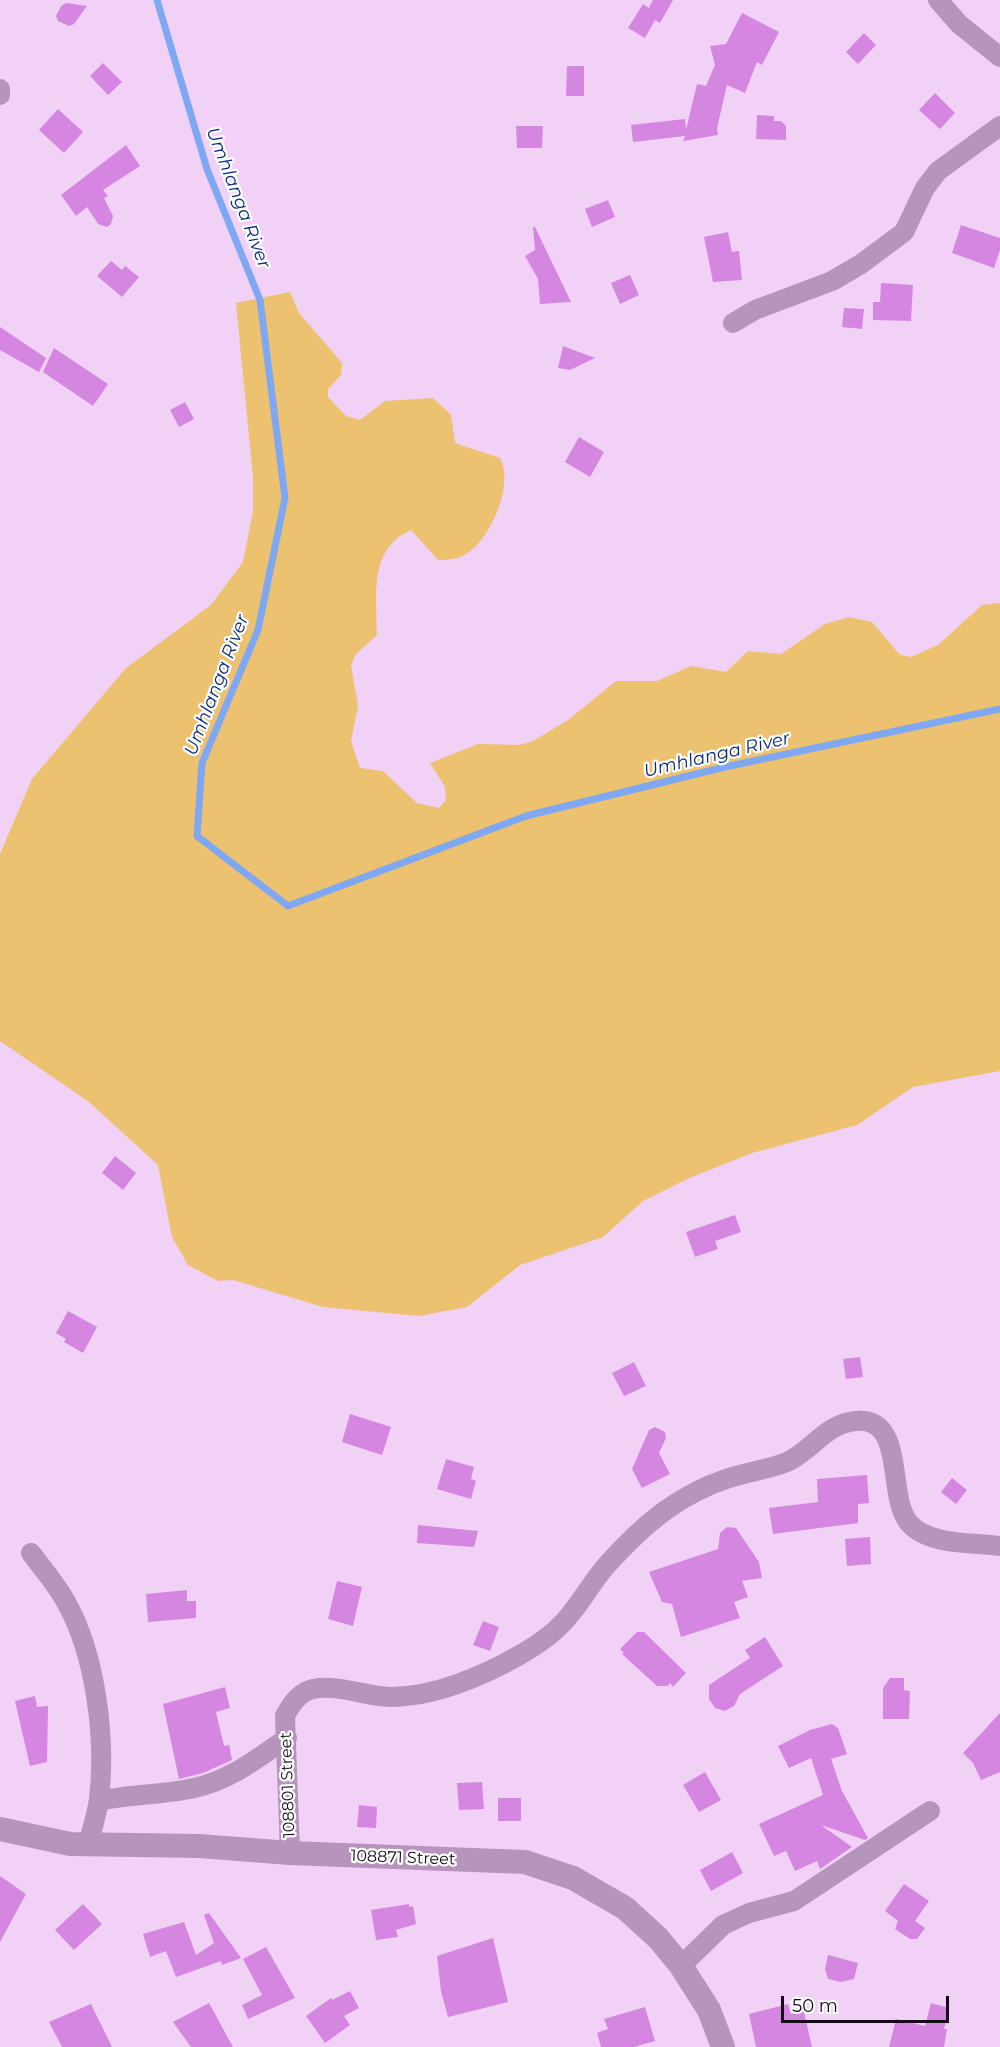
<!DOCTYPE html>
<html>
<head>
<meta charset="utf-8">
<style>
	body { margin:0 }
	#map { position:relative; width:1000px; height:2047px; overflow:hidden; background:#f1d1f6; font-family:Montserrat,sans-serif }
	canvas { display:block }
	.scale { position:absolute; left:781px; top:1996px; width:168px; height:27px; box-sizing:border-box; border:3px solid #150b17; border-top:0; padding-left:8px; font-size:18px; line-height:21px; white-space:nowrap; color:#150b17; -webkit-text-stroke:4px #fefefe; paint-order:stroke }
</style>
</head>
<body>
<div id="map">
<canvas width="1000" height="2047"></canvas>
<div class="scale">50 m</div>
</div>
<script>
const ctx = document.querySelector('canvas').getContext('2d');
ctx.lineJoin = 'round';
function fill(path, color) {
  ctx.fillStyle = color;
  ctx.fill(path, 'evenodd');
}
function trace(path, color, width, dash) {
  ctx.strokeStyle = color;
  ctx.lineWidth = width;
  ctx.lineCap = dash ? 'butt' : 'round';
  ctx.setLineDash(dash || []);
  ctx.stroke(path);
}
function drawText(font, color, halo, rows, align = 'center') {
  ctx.font = font + ' Montserrat,sans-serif';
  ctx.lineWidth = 4.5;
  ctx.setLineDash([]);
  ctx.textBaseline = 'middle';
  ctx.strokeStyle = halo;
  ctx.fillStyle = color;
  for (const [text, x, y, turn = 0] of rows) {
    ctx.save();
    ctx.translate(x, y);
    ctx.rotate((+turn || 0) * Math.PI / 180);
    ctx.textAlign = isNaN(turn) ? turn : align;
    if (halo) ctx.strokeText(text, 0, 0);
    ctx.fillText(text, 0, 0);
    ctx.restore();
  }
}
const green = new Path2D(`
	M290,292L299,313L342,363L341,375L328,389V397L346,416L360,420L385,401L433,398L451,415L455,443L500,458C514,483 492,536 469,552C460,559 450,560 438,560L411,530C368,549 377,596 377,635L356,654L351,665L358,706L351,741L360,768L383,771L417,803L439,808L446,800L445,787L430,763L478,744L520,745L533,741L568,720L616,681H657L691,666L726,672L748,651L781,654L825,624L849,617L872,622L900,655L911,657L938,645L982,605L1000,603V1071L913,1087L857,1125L752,1153L687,1179L643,1201L603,1237L520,1265L467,1307L419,1316L323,1307L233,1280L218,1281L188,1265L172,1237L158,1165L89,1102L0,1041V854L32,779L126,668L211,605L243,562L253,511V477L236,303Z`);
const stream = new Path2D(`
	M157,0L207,169L260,300L285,498L258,630L202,763L197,836L288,906L526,816L725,767L1000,709`);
const building = new Path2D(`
	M653,0H673L660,23L655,20L645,38L628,28L643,4L649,8Z
	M66,3L87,6L74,24L69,26L58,21L56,16L61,6Z
	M742,13L779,32L762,65L757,62L745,93L727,85L717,128L718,135L683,141L685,136L633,142L631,125L685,119L686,130L697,84L706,86L715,65L710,46L726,44Z
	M864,33L876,45L858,64L846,52Z
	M103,63L122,82L108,95L90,76Z
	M567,66H584V96H566Z
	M935,93L955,113L940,129L919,110Z
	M58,109L83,132L64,153L39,130Z
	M757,115L774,116V121H781L786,126V140L756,139Z
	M516,126H543L542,148H517Z
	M126,145L140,166L103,190L108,196L104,198L113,216L111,224L107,227L98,224L87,207L76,216L61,195Z
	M608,200L615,217L592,227L585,209Z
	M961,225L1000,238V250L994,268L952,253Z
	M533,227H535L571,302L540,304L538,279L525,256L535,250Z
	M728,232L732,252L739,251L742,280L713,282L704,237Z
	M111,261L122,270L125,266L139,277L122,297L97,276Z
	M630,275L639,295L620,304L611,283Z
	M881,283L913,285L911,321L873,320V302H880Z
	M844,308L864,309L862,329L842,327Z
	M0,327L46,358L39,372L0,350Z
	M563,346L595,358L570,370L558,368Z
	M54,348L108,384L93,406L43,372Z
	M185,402L194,419L179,427L170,410Z
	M579,437L604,452L590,477L565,462Z
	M115,1156L136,1173L123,1190L102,1173Z
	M735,1215L741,1232L715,1241L718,1249L695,1257L686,1232Z
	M68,1311L97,1327L83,1353L64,1342L66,1339L56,1333Z
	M860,1357L863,1377L846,1379L843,1359Z
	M634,1362L646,1386L624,1396L612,1373Z
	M350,1414L391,1427L382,1455L342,1442Z
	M655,1427L665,1432L666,1438L659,1453L670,1474L642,1488L632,1469L649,1430Z
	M446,1459L474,1467L471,1479L476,1481L471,1499L437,1489Z
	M867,1475L869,1503L858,1504V1523L773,1534L769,1508L818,1502L817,1479Z
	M952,1478L967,1490L956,1504L941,1492Z
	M418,1525L478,1531L474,1547L417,1543Z
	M727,1527L736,1528L759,1562L762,1578L742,1581L748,1597L734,1602L740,1618L681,1637L672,1604L662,1602L649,1572L718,1549L720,1533Z
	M870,1537L871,1564L847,1566L845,1539Z
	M337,1581L362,1587L353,1626L328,1619Z
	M187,1590V1601H196V1618L148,1622L146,1594Z
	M483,1621L499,1627L490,1651L473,1645Z
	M637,1632H644L686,1673L673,1687L670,1683L668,1686H657L622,1654L624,1653L620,1649Z
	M765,1637L783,1666L740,1694L734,1706L725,1711L715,1708L709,1699V1685L750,1658L745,1650Z
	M890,1678H904V1690L910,1691L909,1719H883V1688Z
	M225,1687L230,1708L216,1712L224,1746L229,1745L232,1760L203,1773L179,1779L163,1704Z
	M35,1696L37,1707L48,1706L47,1762L30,1766L15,1701Z
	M1000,1713V1772L981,1780L973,1763L963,1753Z
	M832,1724L838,1728L847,1754L831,1759L842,1791L868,1838L865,1840L821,1825L852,1847L820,1869L817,1861L795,1871L786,1851L774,1856L759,1824L823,1795L811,1758L789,1768L778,1746L810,1730Z
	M705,1772L721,1800L699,1812L683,1785Z
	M482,1782L484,1809L459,1810L457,1783Z
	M498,1798H521V1821H498Z
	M359,1805L377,1807L376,1828L357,1827Z
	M732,1852L743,1873L711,1891L700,1870Z
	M0,1876L26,1894L0,1942Z
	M904,1884L929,1901L915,1921L925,1928L917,1939H910L895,1929L898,1921L885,1911Z
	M83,1904L102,1924L74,1950L55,1930Z
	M409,1904V1907L413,1906L416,1924L396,1930L398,1937L376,1940L371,1910Z
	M209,1913L241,1958L222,1965L221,1961L176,1977L166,1951L150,1957L143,1934L184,1922L196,1955L214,1943L204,1915Z
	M493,1938L508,2002L448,2017L441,1991L437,1956Z
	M266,1947L295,1998L248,2019L242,2005L262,1995L243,1959Z
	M828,1955L858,1963L854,1979L841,1982L828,1979L825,1969Z
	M350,1991L359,2008L344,2016L350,2025L325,2043L306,2016L331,1998L332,2000Z
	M209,2003L233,2047H191L173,2022Z
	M931,2003L949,2008L944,2029H947L944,2047H889L896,2019L925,2026Z
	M91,2004L112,2047H62L49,2022Z
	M788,2004L791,2014L804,2012L812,2047H756L749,2014Z
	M645,2007L655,2041L634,2047H601L597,2033L608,2029L604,2019Z`);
const minor = new Path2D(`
	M938,0L959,24L1000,57
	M0,89V95
	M733,323L755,310L832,281L861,264L904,232L925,188L938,171L1000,126
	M31,1553C43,1569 57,1585 66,1602C96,1655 106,1739 99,1799C97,1814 92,1830 88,1844
	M99,1801C131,1794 164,1795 194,1788C229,1781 258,1758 287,1738
	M290,1853L285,1716C291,1704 299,1692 313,1689C338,1684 364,1696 390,1697C433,1697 481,1677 518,1656C536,1646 555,1633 568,1617C582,1601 592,1582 606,1566C623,1547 645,1525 666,1510C683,1498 705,1486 726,1479C746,1472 767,1470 787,1462C812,1451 826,1423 856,1421C907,1417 886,1496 909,1523C929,1546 973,1542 1000,1546
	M681,1966L723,1925L749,1913L794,1901L930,1811`);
const tertiary = new Path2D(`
	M0,1829L70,1844L199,1846L290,1853L525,1862L573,1878L625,1908L658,1938L681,1966L709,2010L723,2047`);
const streetNames = [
	["108801 Street",288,1785,-92],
	["108871 Street",403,1858,2]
];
const waterNames = [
	["Umhlanga River",238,198,69],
	["Umhlanga River",217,685,-69],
	["Umhlanga River",717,755,-13]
];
fill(green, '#ecc16f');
trace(stream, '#7ea7f4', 7);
fill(building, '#d486e0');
trace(minor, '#b794bc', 20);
trace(tertiary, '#b794bc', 24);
drawText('16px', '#150b17', '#fefefe', streetNames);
drawText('italic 18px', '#042b7d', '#fefefe', waterNames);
</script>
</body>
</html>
